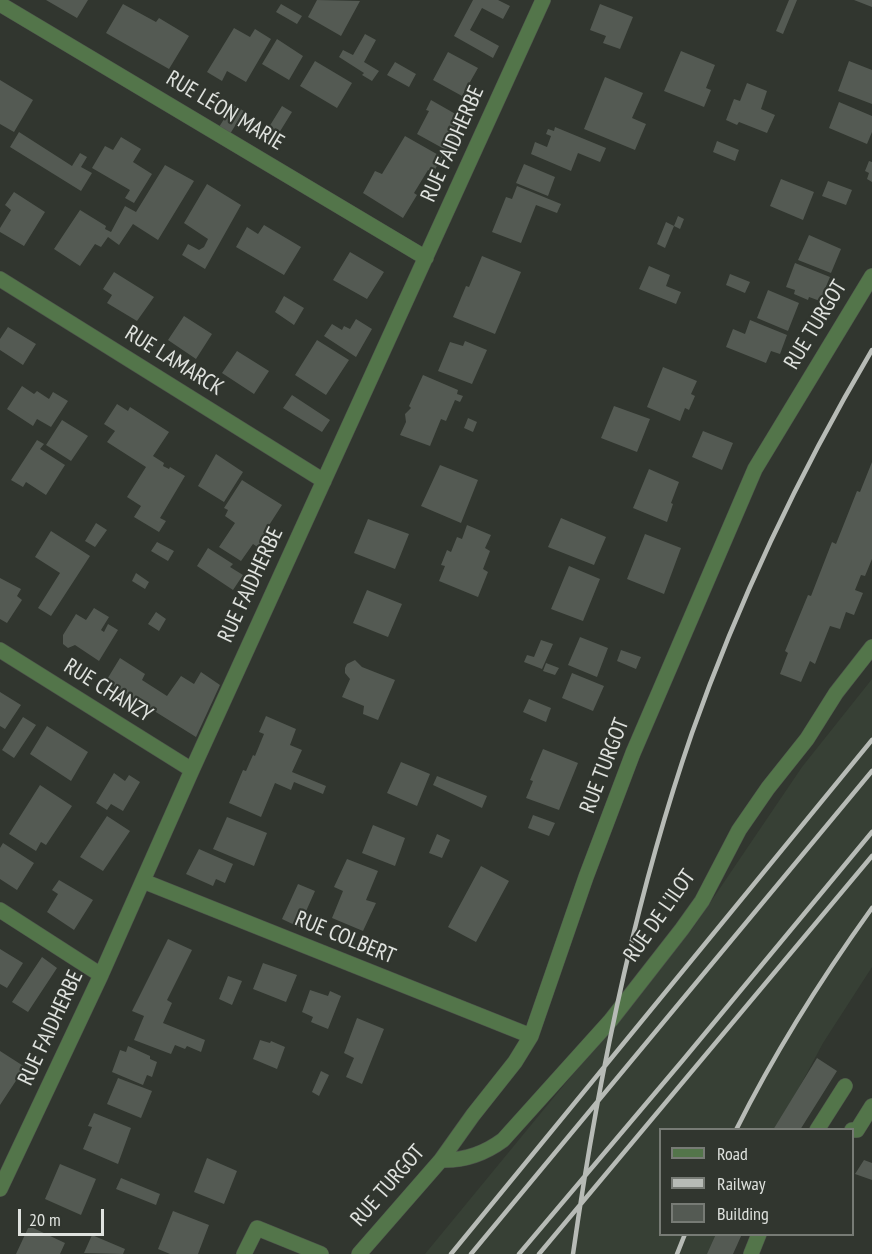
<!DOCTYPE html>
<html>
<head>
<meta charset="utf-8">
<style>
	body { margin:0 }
	#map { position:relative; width:872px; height:1254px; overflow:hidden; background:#31362f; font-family:"PT Sans Narrow",sans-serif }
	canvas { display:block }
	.legend { position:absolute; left:659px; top:1128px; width:195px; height:108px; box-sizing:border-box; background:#31362f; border:2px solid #777b75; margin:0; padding:8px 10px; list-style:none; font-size:18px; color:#dfe2de }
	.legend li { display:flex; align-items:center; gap:12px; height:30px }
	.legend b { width:30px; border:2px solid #777b75 }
	.scale { position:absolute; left:18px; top:1209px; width:86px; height:27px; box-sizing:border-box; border:3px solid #dfe2de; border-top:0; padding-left:8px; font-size:18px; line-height:21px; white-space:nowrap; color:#dfe2de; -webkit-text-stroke:4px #31362f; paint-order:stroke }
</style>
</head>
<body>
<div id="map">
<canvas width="872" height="1254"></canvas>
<ul class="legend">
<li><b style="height:8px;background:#53754a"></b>Road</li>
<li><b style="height:8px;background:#b7bbb6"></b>Railway</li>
<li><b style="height:16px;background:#545a53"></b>Building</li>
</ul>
<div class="scale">20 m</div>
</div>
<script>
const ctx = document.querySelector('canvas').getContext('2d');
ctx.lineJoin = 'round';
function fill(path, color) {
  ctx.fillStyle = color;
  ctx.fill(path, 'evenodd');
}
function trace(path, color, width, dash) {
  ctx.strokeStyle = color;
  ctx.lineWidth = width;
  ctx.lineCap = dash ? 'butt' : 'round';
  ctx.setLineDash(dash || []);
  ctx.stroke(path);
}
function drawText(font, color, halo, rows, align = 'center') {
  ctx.font = font + ' "PT Sans Narrow",sans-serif';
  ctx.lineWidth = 4.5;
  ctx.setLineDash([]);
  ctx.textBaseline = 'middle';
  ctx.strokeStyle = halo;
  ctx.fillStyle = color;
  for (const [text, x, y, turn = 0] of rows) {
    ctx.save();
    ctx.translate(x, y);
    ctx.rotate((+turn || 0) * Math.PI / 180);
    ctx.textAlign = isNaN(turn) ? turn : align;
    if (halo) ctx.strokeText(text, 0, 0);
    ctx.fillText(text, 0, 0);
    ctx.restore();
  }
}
const built = new Path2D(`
	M872,679V967L823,1043L777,1129L660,1130V1234L720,1235L710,1254H425L693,928L802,767Z`);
const building = new Path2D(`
	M46,0H88L77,18Z
	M317,0L360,1L341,36L308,17Z
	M473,0H498L510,6L503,19L482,8L470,30L499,46L493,58L454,36Z
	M789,0H797L783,34L776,31Z
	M854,0H872V7Z
	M123,4L156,22L159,18L189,36L169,69L106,33Z
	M281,4L302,16L297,24L276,12Z
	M600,4L633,17L620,49L603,43L606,36L590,30Z
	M234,28L250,37L255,29L271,39L246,82L227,71L222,81L207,72Z
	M365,34L376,40L364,62L379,71L372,81L362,75L364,73L339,57L343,50L353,55Z
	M277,39L303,56L289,80L262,64Z
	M681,51L715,65L706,88L711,90L704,107L664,91Z
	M448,52L478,68L462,96L433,80Z
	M315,61L352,83L337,108L300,86Z
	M849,61L872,70V104L838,91Z
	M395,62L416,74L409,87L387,75Z
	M605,77L643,93L632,118L646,124L635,150L584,129Z
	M0,80L33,100L14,132L0,124Z
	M747,83L767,91L761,109L775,115L767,133L739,122L737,125L726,120L734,99L740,101Z
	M431,100L459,116L452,134L455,136L446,150L417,134L429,111L426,110Z
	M839,102L872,116V132L867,144L829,128Z
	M233,105L244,111L230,134L219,127Z
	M282,106L292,112L279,133L269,127Z
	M555,127L606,148L600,162L578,153L571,171L531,154L535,142L547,147L551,136L546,134L548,129L554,131Z
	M19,132L72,166L80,153L87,157L81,167L92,173L81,191L10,147Z
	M405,136L442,157L433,173L428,170L414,193L417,195L403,218L363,193L375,171L382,174Z
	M121,137L141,149L133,162L152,174L134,203L125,198L130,190L92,168L105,146L113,150Z
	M717,141L739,150L735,161L713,152Z
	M869,161L872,162V182L867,179L869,173L865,171Z
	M524,164L555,177L548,196L516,183Z
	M165,165L194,181L158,240L133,224L119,245L108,237L101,247L95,244L80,266L54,249L80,210L106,226L105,229L111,232L125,206L136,212Z
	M781,179L814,192L803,220L770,206Z
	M828,181L852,190L846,205L822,196Z
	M207,184L241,205L205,269L182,255L188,244L199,250L204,247L208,239L184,223Z
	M517,186L561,204L557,213L536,205L521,243L492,232L506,197L512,199Z
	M14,192L45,212L24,246L0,232V228L11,210L5,205Z
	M678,216L684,219L680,229L674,226L665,248L657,244L666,222L674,226Z
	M264,225L301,247L284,275L236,247L247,227L258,234Z
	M809,235L841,249L831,273L798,260Z
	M350,252L384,272L367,299L333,280Z
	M482,256L521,272L495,334L453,317L466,286L469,287Z
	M795,263L830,277L820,301L809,297L808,300L794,294L795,290L786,287Z
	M649,266L670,275L666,286L681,292L676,304L639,289Z
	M114,272L154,297L137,321L107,303L112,295L103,289Z
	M730,274L750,282L745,293L726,285Z
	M768,290L799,303L788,331L757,318Z
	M284,296L304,308L294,325L275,312Z
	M184,316L212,334L196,359L168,340Z
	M356,319L372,329L356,357L324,336L332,324L342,330L344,326L350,329Z
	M750,320L787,335L780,354L771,351L766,363L726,347L733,329L745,334Z
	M8,327L36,344L23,365L0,350V339Z
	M317,340L349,360L326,395L295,375Z
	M465,341L487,350L472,384L438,371L450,342L463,346Z
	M237,351L269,371L254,394L222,373Z
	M663,367L697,381L691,394L695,396L689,410L685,408L680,421L647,407Z
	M423,375L458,390L457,394L463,396L460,402L455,400L446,421L441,419L430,446L400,435L406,422L405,414L411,408L409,406Z
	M22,386L34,394L37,391L49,399L53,392L68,401L51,427L37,419L33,426L7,409Z
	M292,395L330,420L322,432L283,408Z
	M117,404L128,411L130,407L169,432L153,456L164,463L163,466L169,469L170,467L185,476L160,518L166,521L159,532L134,517L141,506L127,497L146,467L107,442L115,431L104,424Z
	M614,406L650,419L637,452L601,438Z
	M468,418L477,422L473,432L464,428Z
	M62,420L88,436L71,461L46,445Z
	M703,431L733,443L722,470L692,457Z
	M37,440L44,444L40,449L65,465L46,495L26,482L23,487L11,480Z
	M216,454L243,472L224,502L198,486Z
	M872,462V559L865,576L861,575L855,590L863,593L854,615L846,612L840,629L830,626L815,664L810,661L801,682L780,674L788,653L785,651L808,595L811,596L832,542L836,544L857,491L860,492Z
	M440,465L478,480L461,523L421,506Z
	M649,469L679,482L671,503L673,504L667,522L633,508Z
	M242,480L282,505L264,533L267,535L259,548L253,544L241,561L219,547L235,523L225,516L228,510L224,508Z
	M561,518L606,537L594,565L548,547Z
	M368,519L409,534L395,569L354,553Z
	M96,523L107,530L95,547L85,541Z
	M467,525L491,535L485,548L490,551L483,569L488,572L478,597L439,581L445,566L441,565L447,550L451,552L457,537L462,539Z
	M51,531L90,556L51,616L38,608L60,573L35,557Z
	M645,534L681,548L664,594L627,579Z
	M157,542L174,551L168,561L151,551Z
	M208,548L233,564L230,567L243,575L233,590L197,566Z
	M569,566L600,579L583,621L551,609Z
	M136,573L149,582L145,589L132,581Z
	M0,578L21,589L17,596L22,600L7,623L0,619Z
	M367,590L402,604L388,637L353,623Z
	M94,608L109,617L101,630L104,632L108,624L118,630L99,661L75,645L68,648L63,644V635L76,614L86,620Z
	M156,612L166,619L159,631L148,624Z
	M580,637L608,648L597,677L568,665Z
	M541,640L553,644L542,669L524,662L527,655L534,657Z
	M621,650L641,657L636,669L617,661Z
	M120,658L145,674L142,680L167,696L181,676L194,684L201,672L220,685L196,737L106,681Z
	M355,660L362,667L395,680L378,720L363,714L364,706L342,697L350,679L345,673V668L347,664Z
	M546,663L559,668L555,675L543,671Z
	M572,673L604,686L593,711L562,698Z
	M0,692L21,705L5,729L0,726Z
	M529,699L551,708L546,722L523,712Z
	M266,716L296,729L290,745L302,750L292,772L326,786L323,794L294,782L291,790L275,783L261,817L229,803L243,770L246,771L253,755L255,756L264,734L259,732Z
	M23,717L36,725L14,758L2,750Z
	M47,726L88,752L71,781L30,754Z
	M543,749L578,763L559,810L526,798L533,781L530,780Z
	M401,762L430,774L417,806L387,793Z
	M114,773L125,781L129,775L140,782L123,811L111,804L107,810L96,803Z
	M437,776L487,796L482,808L433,785Z
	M40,785L72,806L46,845L41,842L36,851L9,834Z
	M533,815L555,823L549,836L528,828Z
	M107,816L130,831L103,871L80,857Z
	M227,817L267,833L254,866L213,849Z
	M373,825L405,838L395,866L362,853Z
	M437,834L450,840L442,858L429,853Z
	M3,843L34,863L17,890L0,879V848Z
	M199,849L233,864L225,883L216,879L213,886L186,874Z
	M347,859L378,871L366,900L376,903L363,931L332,918L343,891L334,887Z
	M481,866L509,881L476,942L448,927Z
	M59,880L93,900L74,930L47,912L58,894L52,890Z
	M298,884L315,891L299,927L282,919Z
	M168,939L192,950L167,1000L172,1003L163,1023L205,1040L201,1052L187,1046L185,1049L175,1045L171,1054L134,1040L144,1016L132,1011Z
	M0,949L23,963L7,988L0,984Z
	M42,957L57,968L28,1012L12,1002Z
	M263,963L297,975L286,1002L253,989Z
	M228,976L242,981L232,1005L219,999Z
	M310,990L328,996L330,991L341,996L328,1029L311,1022L313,1017L302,1012Z
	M357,1018L384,1029L362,1084L346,1077L354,1058L344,1053Z
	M260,1040L270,1043L271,1041L285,1047L277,1069L253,1059Z
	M128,1046L150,1056V1059L157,1062L152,1077L147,1075L143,1085L112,1072L120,1050L126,1052Z
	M0,1051L25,1067L0,1105Z
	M817,1058L837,1071L800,1130H773Z
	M321,1071L329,1075L319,1096L312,1092Z
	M118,1078L152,1091L141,1118L107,1104Z
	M94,1113L131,1128L118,1164L83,1149L92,1127L88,1126Z
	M207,1158L237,1171L224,1204L194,1192Z
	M864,1160L872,1163V1180L855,1174Z
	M60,1164L96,1179L81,1215L45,1199Z
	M121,1178L160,1194L156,1205L116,1189Z
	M173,1211L209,1225L198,1254H170L158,1249Z
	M29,1226L65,1243L60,1254H16Z
	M716,1234H742L733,1254H707Z
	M92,1235L125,1249L123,1254L84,1253Z`);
const service = new Path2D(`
	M817,1130L845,1086
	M852,1130H857L872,1106
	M244,1254L257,1228L321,1254
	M751,1254L759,1234`);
const minor = new Path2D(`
	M0,4L426,258
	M0,279L324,481
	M0,650L192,770
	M143,881L531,1036
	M0,910L101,975
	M441,1160C465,1161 484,1154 503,1140L611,1020L682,929L702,901L739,830L768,788L807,739L836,693L872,647
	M0,1189L101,975L192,770L543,0
	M359,1254L441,1160L473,1115L515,1062L531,1036L586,877L633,753L755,469L872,276`);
const rail = new Path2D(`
	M736,1130C775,1052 821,979 872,908
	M451,1254L872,740
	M471,1254L872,771
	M519,1254L683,1060L872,832
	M539,1254L872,856
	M573,1254C598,1078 634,901 692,733C739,600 800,472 872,350
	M677,1254L685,1234`);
const streetNames = [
	["RUE LÉON MARIE",225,111,31],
	["RUE FAIDHERBE",453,144,-66],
	["RUE TURGOT",816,325,-59],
	["RUE LAMARCK",174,361,32],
	["RUE FAIDHERBE",251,585,-65],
	["RUE CHANZY",108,691,32],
	["RUE TURGOT",605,766,-69],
	["RUE DE L'ILOT",660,916,-55],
	["RUE COLBERT",345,938,22],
	["RUE FAIDHERBE",51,1028,-65],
	["RUE TURGOT",388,1186,-49]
];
fill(built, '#374035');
fill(building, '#545a53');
trace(service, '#4d524b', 16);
trace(minor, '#4d524b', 16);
trace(service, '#53754a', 15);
trace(minor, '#53754a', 15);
trace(rail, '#b7bbb6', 4.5);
drawText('22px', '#dfe2de', '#31362f', streetNames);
</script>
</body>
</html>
